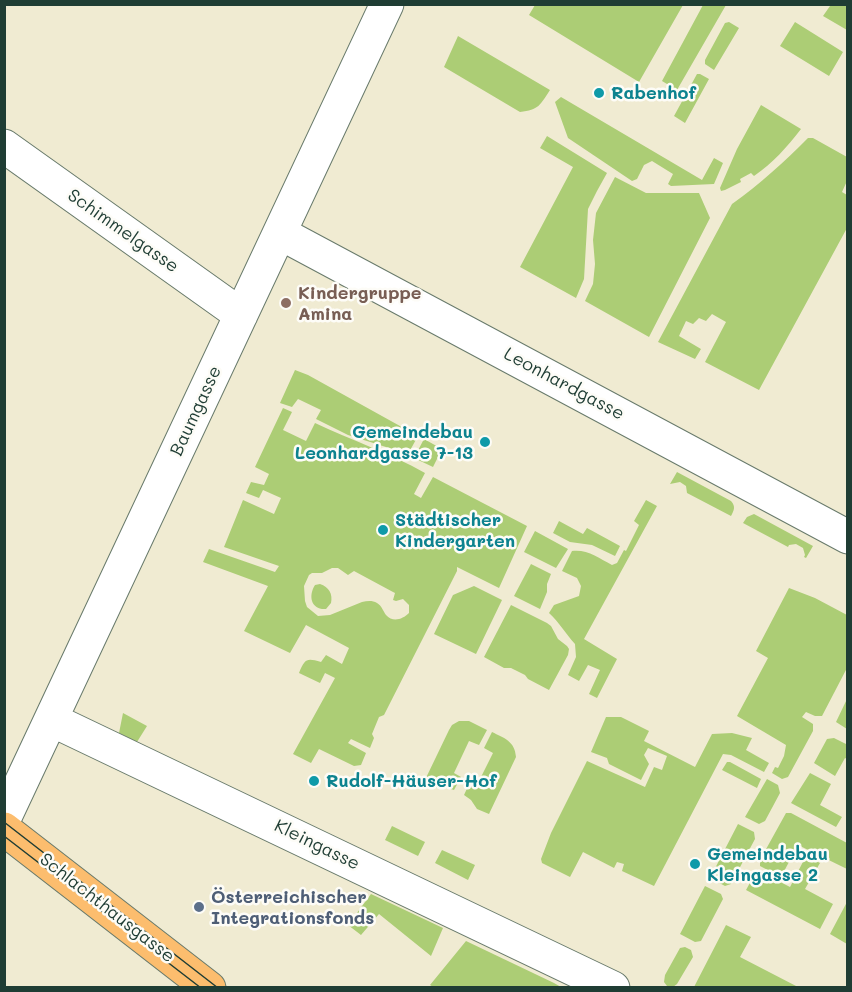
<!DOCTYPE html>
<html>
<head>
<meta charset="utf-8">
<style>
	body { margin:0 }
	#map { position:relative; width:852px; height:992px; overflow:hidden; background:#f0ebd2; font-family:Mali,sans-serif }
	canvas { display:block }
	.frame { position:absolute; inset:0; border:6px solid #1f3d34; pointer-events:none }
</style>
</head>
<body>
<div id="map">
<canvas width="852" height="992"></canvas>
<div class="frame"></div>
</div>
<script>
const ctx = document.querySelector('canvas').getContext('2d');
ctx.lineJoin = 'round';
function fill(path, color) {
  ctx.fillStyle = color;
  ctx.fill(path, 'evenodd');
}
function trace(path, color, width, dash) {
  ctx.strokeStyle = color;
  ctx.lineWidth = width;
  ctx.lineCap = dash ? 'butt' : 'round';
  ctx.setLineDash(dash || []);
  ctx.stroke(path);
}
function drawText(font, color, halo, rows, align = 'center') {
  ctx.font = font + ' Mali,sans-serif';
  ctx.lineWidth = 5;
  ctx.setLineDash([]);
  ctx.textBaseline = 'middle';
  ctx.strokeStyle = halo;
  ctx.fillStyle = color;
  for (const [text, x, y, turn = 0] of rows) {
    ctx.save();
    ctx.translate(x, y);
    ctx.rotate((+turn || 0) * Math.PI / 180);
    ctx.textAlign = isNaN(turn) ? turn : align;
    if (halo) ctx.strokeText(text, 0, 0);
    ctx.fillText(text, 0, 0);
    ctx.restore();
  }
}
const green = new Path2D(`
	M535,5V4L683,5L639,82L529,15Z
	M703,5H726L677,90L662,81Z
	M829,5H847V30L823,16L830,6Z
	M729,22L739,28L714,70L705,64V60L725,23Z
	M795,22L843,52L829,76L780,46Z
	M458,36L550,90C540,105 539,110 520,112L444,67Z
	M697,74H700L709,79L685,123L674,116Z
	M561,97L702,180L714,158L723,163L714,184L671,186L668,184L673,174L652,161L644,165L637,179L632,181L568,138L555,102Z
	M761,105L801,129C786,148 774,162 754,176L751,173L740,179L741,182L725,190L721,191L720,188L737,149Z
	M547,136L607,173L597,191L588,209L584,279L576,298L520,267L573,167L540,148Z
	M808,138H813L847,157V181L842,192L847,195V228L759,390L705,362L726,322L712,314L706,321L699,318L693,324L686,321L679,336L701,349L695,359L658,342L732,204C760,184 784,162 808,138Z
	M615,177L646,193H699L710,218L649,337L585,301L593,284L595,264L593,240L596,213Z
	M295,370L308,375L418,436L408,454L348,435L316,419L321,410L298,399L292,407L280,403Z
	M283,408L292,412L283,430L306,441L315,423C351,440 390,453 425,473L414,494L421,498L433,477L527,526L499,588L457,567V571L384,715L379,717L372,734L374,738L370,748L351,739L348,743L366,753L361,765L354,766L319,749L311,763L293,754L335,678L325,673L320,683L299,673C305,658 307,658 321,662L326,655L342,664L349,648L306,625L290,653L244,631L268,586L203,562L209,549L275,572L279,566L224,547L243,500L274,514L281,498L263,490L259,498L246,493L251,482L264,485L269,474L255,467ZM332,568H338L348,575L354,571L393,592L395,593L393,600L396,601L403,599L409,605V613C403,619 393,623 386,615C383,611 382,606 377,603C372,600 367,601 362,602L330,615L318,616L307,607L305,601L304,586L309,575L312,573H322Z
	M424,439L442,449L433,467L414,458Z
	M677,472L731,501C736,507 734,510 731,516L687,493L686,486L680,482L670,484Z
	M646,500L657,506L584,639L617,659L597,698L589,694L600,670L588,665L579,681L568,675L576,657L575,644C566,634 559,622 549,613L554,605L579,596L581,586L577,578L562,571L572,551C587,549 599,558 612,565L617,563L624,550L626,551L639,525L634,521Z
	M754,514L813,546L806,558L804,557L805,555L803,548L796,544L789,545L788,547L743,523L747,517Z
	M559,521L583,534L587,528L620,546L615,556L592,545L570,542L553,533Z
	M535,531L568,549L556,568L524,552Z
	M531,564L551,574L547,584V592L540,609L514,596Z
	M320,584C329,587 333,594 331,603L326,609C311,610 308,596 315,585Z
	M474,586L502,600L476,654L434,634L453,595Z
	M789,588L815,598L847,615V668L822,716H815L806,712L802,717L813,724V731L788,777L782,779L772,773L775,767L778,768L784,756L786,745L737,716L768,658L756,651Z
	M511,605L547,623L551,626L558,639L567,646L569,649L568,655L549,690L528,679L525,675L511,668H504L484,657Z
	M847,699L848,729H847L836,722Z
	M123,713L147,726L137,742L119,733Z
	M606,717H621L649,731L644,741L695,767L712,734L732,733L752,738L746,750L769,763L764,772L731,755L723,754L654,886L622,871L624,864L617,862L614,868L583,852L570,877L542,863L541,859L551,833L587,761L645,787L654,767L662,770L667,756L648,748L644,755L649,764L641,780L609,764L607,758L591,752Z
	M459,721H469L487,730L479,745L469,741L454,773L461,777L454,790L445,787L435,788L424,782L449,730L452,725Z
	M492,732C504,738 515,741 516,757L489,814L477,809L471,800L464,795L470,782L477,785L493,753L484,748Z
	M834,738L848,745L847,759L845,758L835,776L814,763L827,739Z
	M727,762H730L761,779L757,788L722,770Z
	M810,773L831,784L820,805L842,817L836,827L791,803Z
	M767,779L778,785L780,793L765,821L759,824L745,817Z
	M786,813H791L847,843V869L798,845L781,877L760,866V860Z
	M738,824L754,832L755,839L731,884L725,886L710,878Z
	M392,826L425,842L418,856L385,840Z
	M442,850L475,865L468,880L435,863Z
	M806,856L820,863L805,889L833,904L820,929L746,890L757,870L790,887Z
	M705,886L721,894L723,899L701,941L695,942L680,934Z
	M371,894L443,928L431,956L379,914L361,935L348,925Z
	M847,902V944L830,934Z
	M726,925L751,937L740,957L798,987H694Z
	M466,941L554,983L561,987H433L430,985Z
	M685,947L691,950L693,957L677,984L673,987L667,986L664,982L665,975L680,948Z`);
const minor = new Path2D(`
	M4,146L241,315
	M280,233L848,537
	M52,720L613,988
	M4,819L387,4`);
const major = new Path2D(`
	M4,829L209,988`);
const tram = new Path2D(`
	M4,822L218,988
	M4,836L201,988`);
const markers = [
	[599,93,6,"#0f9aa8"],
	[286,303,6,"#8d6e63"],
	[485,442,6,"#0f9aa8"],
	[383,530,6,"#0f9aa8"],
	[314,781,6,"#0f9aa8"],
	[695,864,6,"#0f9aa8"],
	[199,907,6,"#5c6f8a"]
];
const cultureNames = [
	["Rabenhof",611,93],
	["Gemeindebau",473,432,"right"],
	["Leonhardgasse 7-13",473,453,"right"],
	["Städtischer",395,520],
	["Kindergarten",395,541],
	["Rudolf-Häuser-Hof",326,781],
	["Gemeindebau",707,854],
	["Kleingasse 2",707,875]
];
const streetNames = [
	["Schimmelgasse",123,231,35],
	["Leonhardgasse",564,384,28],
	["Baumgasse",196,411,-65],
	["Kleingasse",317,845,26],
	["Schlachthausgasse",107,908,38]
];
const educationNames = [
	["Kindergruppe",298,293],
	["Amina",298,314]
];
const serviceNames = [
	["Österreichischer",211,897],
	["Integrationsfonds",211,918]
];
fill(green, '#accd75');
trace(minor, '#687a6b', 35);
trace(major, '#687a6b', 35);
trace(minor, '#fff', 33);
trace(major, '#fcbd6e', 33);
trace(tram, '#1f3d34', 1.5);
for (const [x, y, r, color] of markers) {
  const dot = new Path2D();
  dot.arc(x, y, r, 0, 2 * Math.PI);
  ctx.fillStyle = color;
  ctx.fill(dot);
  trace(dot, '#fdfcf7', 2);
}
drawText('bold 18px', '#0d838f', '#fdfcf7', cultureNames, 'left');
drawText('18px', '#1f3d34', '#fdfcf7', streetNames);
drawText('bold 18px', '#785e54', '#fdfcf7', educationNames, 'left');
drawText('bold 18px', '#4e5e75', '#fdfcf7', serviceNames, 'left');
</script>
</body>
</html>
